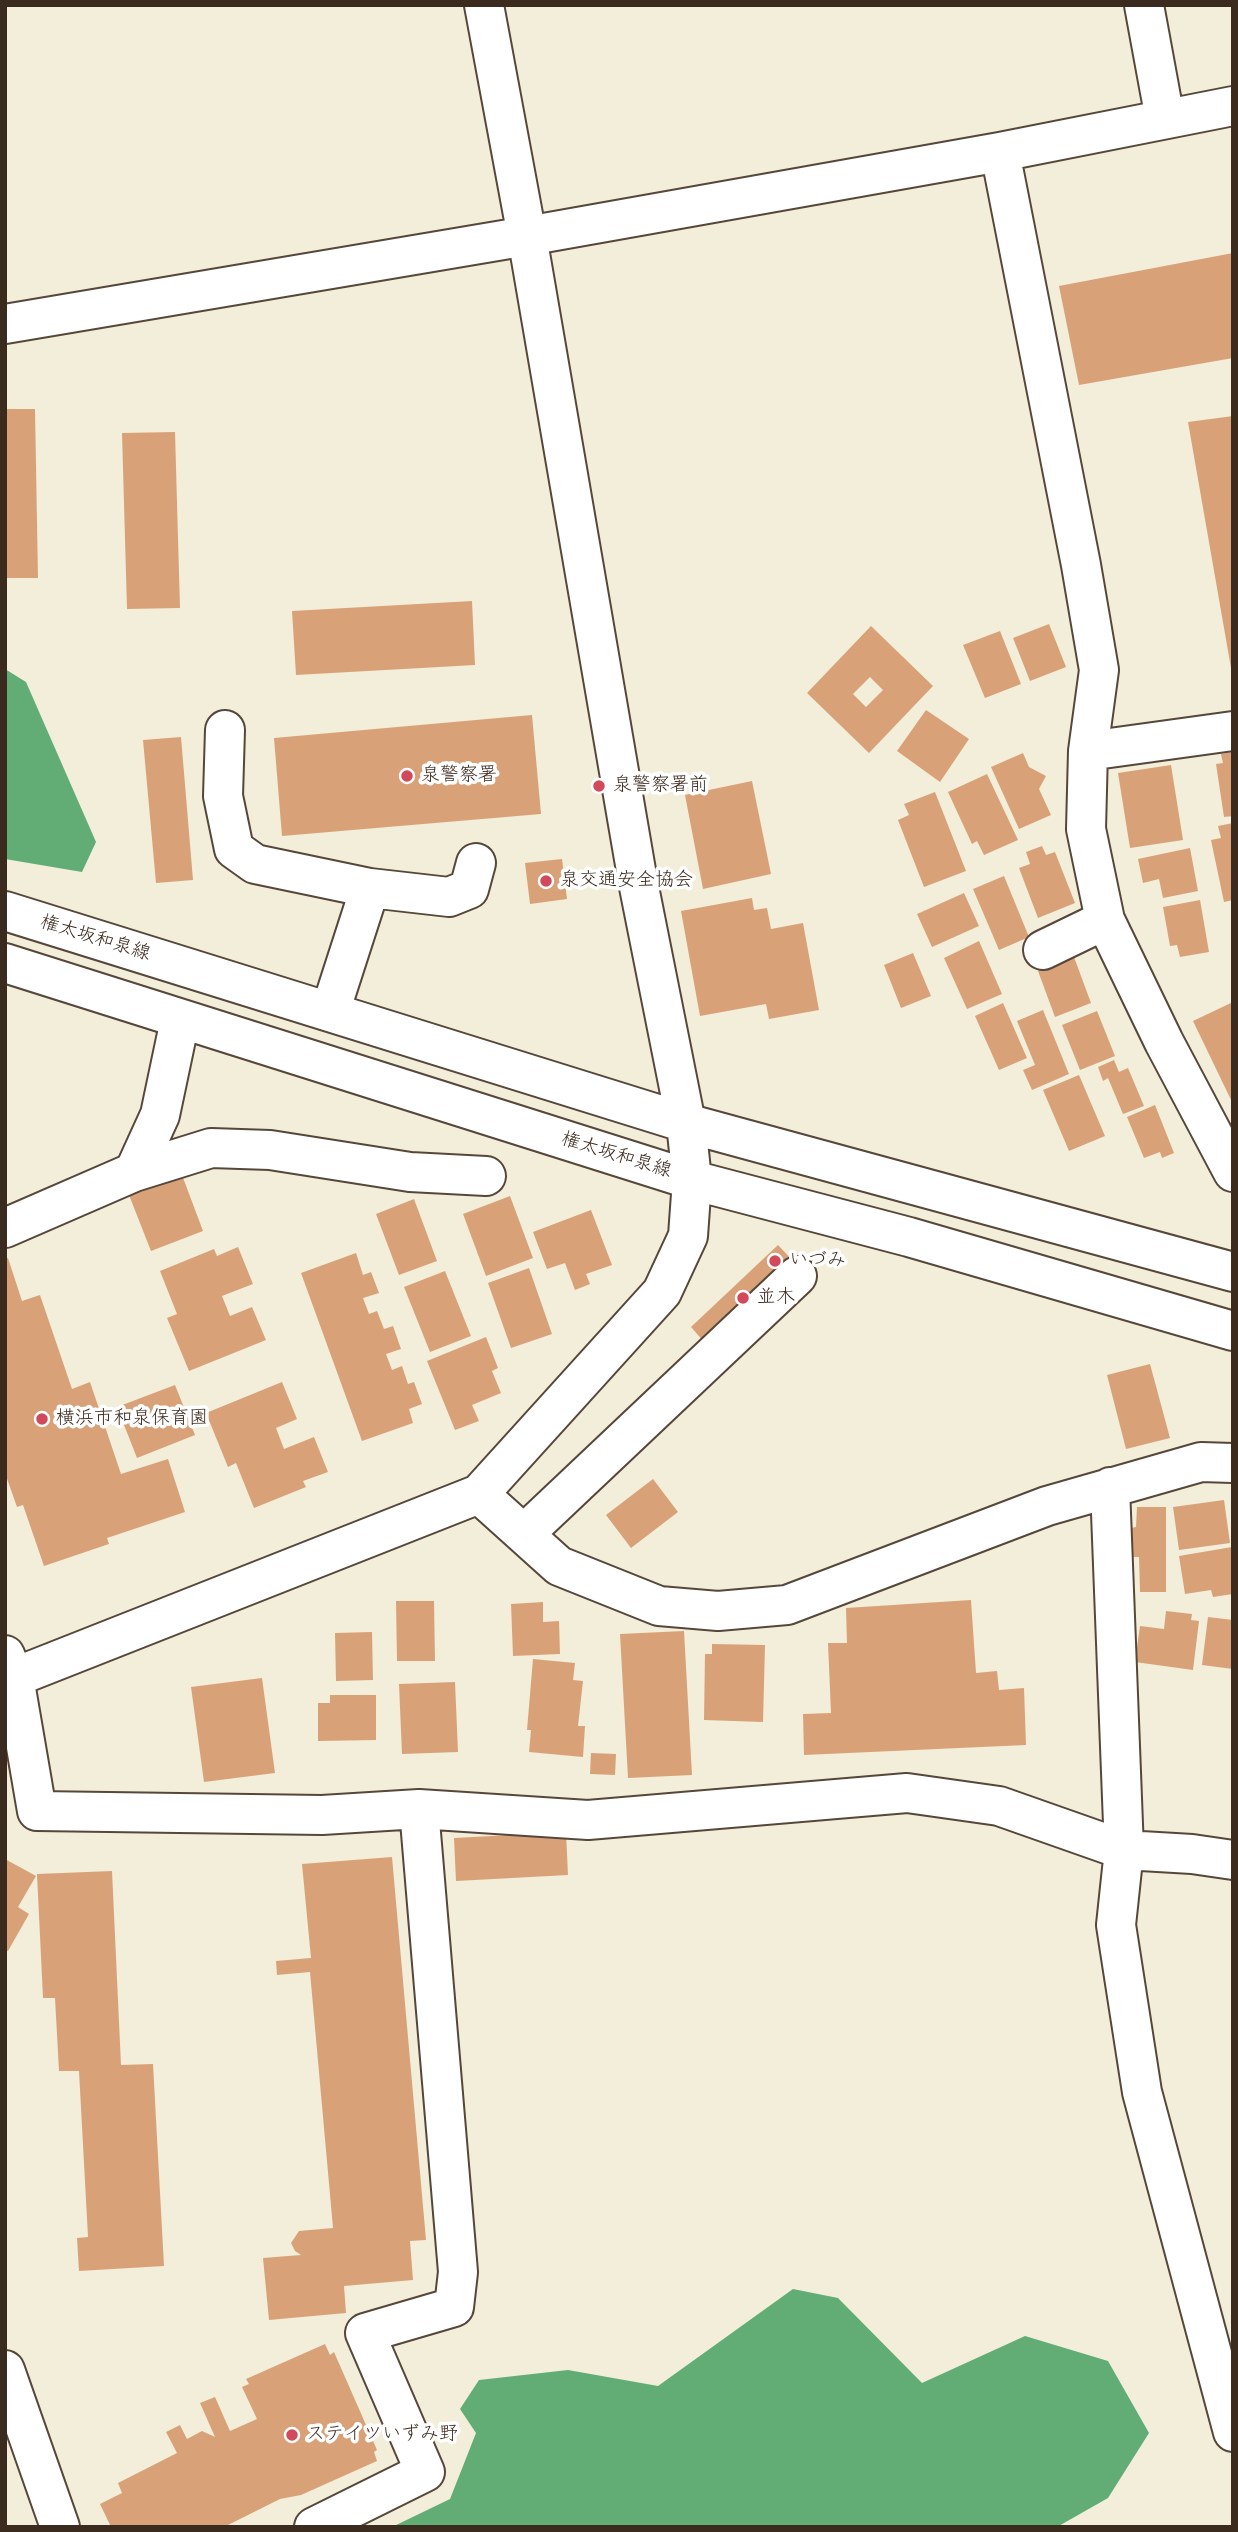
<!DOCTYPE html>
<html>
<head>
<meta charset="utf-8">
<style>
	body { margin:0 }
	#map { position:relative; width:1238px; height:2532px; overflow:hidden; background:#f2eeda; font-family:"Architects Daughter",sans-serif }
	canvas { display:block }
	.frame { position:absolute; inset:0; border:7px solid #3b2a1e; pointer-events:none }
</style>
</head>
<body>
<div id="map">
<canvas width="1238" height="2532"></canvas>
<div class="frame"></div>
</div>
<script>
const ctx = document.querySelector('canvas').getContext('2d');
ctx.lineJoin = 'round';
function fill(path, color) {
  ctx.fillStyle = color;
  ctx.fill(path, 'evenodd');
}
function trace(path, color, width, dash) {
  ctx.strokeStyle = color;
  ctx.lineWidth = width;
  ctx.lineCap = dash ? 'butt' : 'round';
  ctx.setLineDash(dash || []);
  ctx.stroke(path);
}
function drawText(font, color, halo, rows, align = 'center') {
  ctx.font = font + ' "Architects Daughter","Klee One",sans-serif';
  ctx.lineWidth = 7;
  ctx.setLineDash([]);
  ctx.textBaseline = 'middle';
  ctx.strokeStyle = halo;
  ctx.fillStyle = color;
  for (const [text, x, y, turn = 0] of rows) {
    ctx.save();
    ctx.translate(x, y);
    ctx.rotate((+turn || 0) * Math.PI / 180);
    ctx.textAlign = isNaN(turn) ? turn : align;
    if (halo) ctx.strokeText(text, 0, 0);
    ctx.fillText(text, 0, 0);
    ctx.restore();
  }
}
const forest = new Path2D(`
	M5,669L26,682L96,842L82,872L5,859Z
	M793,2289L838,2298L922,2383L1025,2336L1108,2361L1149,2433L1108,2498L1057,2527H392L450,2499L476,2433L460,2409L479,2380L568,2370L658,2386Z`);
const building = new Path2D(`
	M1233,253V358L1079,385L1059,286Z
	M5,409H35L38,578H5Z
	M1233,416V668H1231L1188,422Z
	M175,432L180,608L127,609L122,433Z
	M472,601L475,665L296,675L292,611Z
	M1049,624L1066,667L1030,681L1013,638Z
	M871,626L933,686L869,753L807,693ZM870,677L883,690L866,707L853,694Z
	M1000,631L1021,684L985,698L963,645Z
	M926,710L969,739L940,782L897,751Z
	M532,715L541,814L282,836L274,738Z
	M181,737L193,880L156,883L143,740Z
	M1233,752V816L1224,817L1216,764L1223,763L1221,754Z
	M1023,753L1029,767L1046,776L1039,789L1051,815L1019,829L991,767Z
	M1171,765L1183,840L1130,848L1118,773Z
	M987,774L1018,840L984,855L977,841L972,844L948,792Z
	M752,781L771,874L703,889L685,795Z
	M935,792L966,871L924,887L898,820L909,815L904,804Z
	M1233,823V900L1224,902L1211,840L1221,838L1218,826Z
	M1042,846L1046,855L1055,852L1075,903L1038,918L1019,868L1030,864L1026,852Z
	M1190,848L1198,891L1163,898L1159,879L1143,883L1138,859Z
	M562,859L567,899L530,904L525,863Z
	M1004,876L1029,937L999,950L973,889Z
	M964,893L979,926L932,947L917,914Z
	M752,898L754,910L767,908L771,929L803,923L819,1010L769,1019L766,1004L700,1016L681,911Z
	M1200,900L1209,952L1180,957L1177,945L1170,946L1163,907Z
	M979,941L1002,994L967,1009L944,958Z
	M913,953L931,996L901,1008L884,965Z
	M1074,957L1091,1003L1055,1017L1038,971Z
	M1233,1002V1104L1193,1021Z
	M1003,1003L1027,1058L999,1070L975,1016Z
	M1043,1010L1069,1074L1032,1090L1023,1070L1035,1065L1017,1021Z
	M1097,1011L1115,1056L1080,1070L1062,1025Z
	M1114,1060L1119,1072L1128,1068L1144,1106L1123,1114L1108,1078L1103,1081L1098,1067Z
	M1079,1075L1105,1136L1069,1151L1043,1090Z
	M1155,1105L1174,1153L1162,1158L1160,1152L1144,1158L1127,1117Z
	M182,1175L203,1231L151,1251L129,1195Z
	M510,1196L533,1258L486,1276L463,1214Z
	M414,1199L437,1261L399,1275L376,1214Z
	M591,1210L612,1265L586,1274L590,1284L575,1290L565,1263L547,1269L533,1232Z
	M778,1245L793,1261L705,1343L691,1327Z
	M238,1247L253,1284L222,1296L230,1316L252,1307L266,1340L189,1371L167,1318L177,1314L160,1271L214,1249L217,1256Z
	M356,1253L363,1275L371,1272L379,1293L363,1298L369,1314L377,1311L384,1329L393,1326L401,1349L386,1354L392,1370L402,1366L408,1384L414,1382L422,1404L409,1409L413,1423L362,1441L301,1273Z
	M8,1258L22,1301L40,1295L72,1389L90,1382L121,1474L168,1459L185,1512L107,1538L109,1544L44,1566L23,1505L17,1507L5,1473V1259Z
	M529,1268L552,1334L511,1348L488,1283Z
	M445,1271L471,1336L430,1352L404,1287Z
	M486,1337L498,1368L492,1371L501,1393L472,1405L479,1421L455,1430L427,1361Z
	M1150,1364L1170,1438L1126,1449L1107,1375Z
	M282,1382L297,1419L276,1428L284,1449L314,1437L328,1472L303,1481L306,1487L254,1508L236,1463L228,1467L206,1413Z
	M175,1385L195,1435L137,1458L117,1407Z
	M653,1479L678,1512L631,1548L606,1515Z
	M1224,1500L1230,1543L1179,1550L1173,1507Z
	M1137,1507H1166V1592H1140L1139,1557H1131V1528L1136,1527Z
	M1232,1547L1233,1594L1213,1597L1211,1590L1185,1594L1179,1556Z
	M971,1600L976,1673L997,1671L999,1690L1024,1688L1026,1745L804,1755L803,1714L831,1713L828,1643H847L846,1608Z
	M396,1601H434L435,1661H397Z
	M543,1602V1622L559,1621L560,1654L513,1656L511,1604Z
	M1166,1611L1192,1614L1191,1620L1199,1621L1193,1670L1135,1662L1140,1626L1164,1629Z
	M1208,1617L1233,1620V1669L1202,1665Z
	M684,1631L692,1775L628,1778L620,1634Z
	M372,1632L373,1680L336,1681L335,1633Z
	M712,1644L765,1645L763,1722L704,1720L705,1654H712Z
	M533,1659L575,1663L573,1680L583,1681L578,1726H585L583,1757L529,1752L531,1730H527Z
	M262,1678L275,1773L204,1782L191,1687Z
	M455,1682L458,1752L402,1754L399,1684Z
	M330,1695H376V1740L318,1741V1703H330Z
	M591,1753L616,1754L615,1775L590,1774Z
	M566,1832L568,1875L456,1881L454,1838Z
	M392,1857L426,2240L410,2241L413,2280L344,2286L346,2313L269,2320L263,2258L301,2255L295,2251L291,2243L299,2231L333,2228L310,1972L277,1975L276,1961L311,1958L302,1864Z
	M5,1859L36,1876L18,1907L29,1914L8,1951L5,1950Z
	M112,1871L121,2065L153,2064L164,2266L79,2271L77,2238L88,2237L79,2071H59L55,1998H43L37,1874Z
	M325,2344L330,2355L334,2352L377,2450L374,2452L377,2461L301,2495L280,2499L224,2527H111L100,2504L122,2493L118,2483L177,2453L166,2432L180,2425L187,2439L202,2431L215,2437L200,2403L215,2397L230,2431L257,2419L242,2387L249,2384L246,2379Z`);
const minor = new Path2D(`
	M1144,5L1165,119
	M1000,152L1081,565L1099,670L1088,751L1086,829L1105,920L1164,1042L1233,1172
	M5,324L527,236L1000,152L1233,106
	M225,730L223,796L234,849L255,864L370,888
	M1088,751L1233,731
	M5,911L686,1123L1233,1272
	M1043,950L1105,920
	M5,963L692,1180L909,1237L1233,1331
	M330,1012L370,888L449,897L469,889L476,863
	M134,1172L160,1115L180,1020
	M5,1228L134,1172L211,1148L270,1150L410,1172L486,1176
	M1110,1487L1124,1850L1116,1925L1142,2092L1233,2432
	M479,1494L559,1566L659,1606L718,1611L787,1605L1047,1506L1201,1462L1233,1463
	M524,1534L797,1276
	M5,1655L14,1677L37,1811L322,1815L419,1809L458,2272L454,2307L365,2333L425,2472L314,2527
	M5,1681L479,1494L662,1292L688,1236L692,1180L686,1123L638,882L527,236L484,5
	M419,1809L588,1820L907,1793L999,1806L1124,1850L1192,1854L1233,1860
	M5,2370L60,2527`);
const markers = [
	[407,776,7,"#d1495b"],
	[599,786,7,"#d1495b"],
	[546,881,7,"#d1495b"],
	[775,1261,7,"#d1495b"],
	[743,1298,7,"#d1495b"],
	[42,1419,7,"#d1495b"],
	[292,2435,7,"#d1495b"]
];
const poiNames = [
	["泉警察署",421,776],
	["泉警察署前",613,786],
	["泉交通安全協会",560,881],
	["いづみ",789,1261],
	["並木",757,1298],
	["横浜市和泉保育園",56,1419],
	["ステイツいずみ野",306,2435]
];
const streetNames = [
	["権太坂和泉線",95,939,17],
	["権太坂和泉線",616,1156,17]
];
fill(forest, '#62ad76');
fill(building, '#d9a178');
trace(minor, '#56473a', 42);
trace(minor, '#fff', 38);
for (const [x, y, r, color] of markers) {
  const dot = new Path2D();
  dot.arc(x, y, r, 0, 2 * Math.PI);
  ctx.fillStyle = color;
  ctx.fill(dot);
  trace(dot, '#fff', 2.5);
}
drawText('19px', '#3b2a1e', '#fff', poiNames, 'left');
drawText('19px', '#3b2a1e', '#fff', streetNames);
</script>
</body>
</html>
